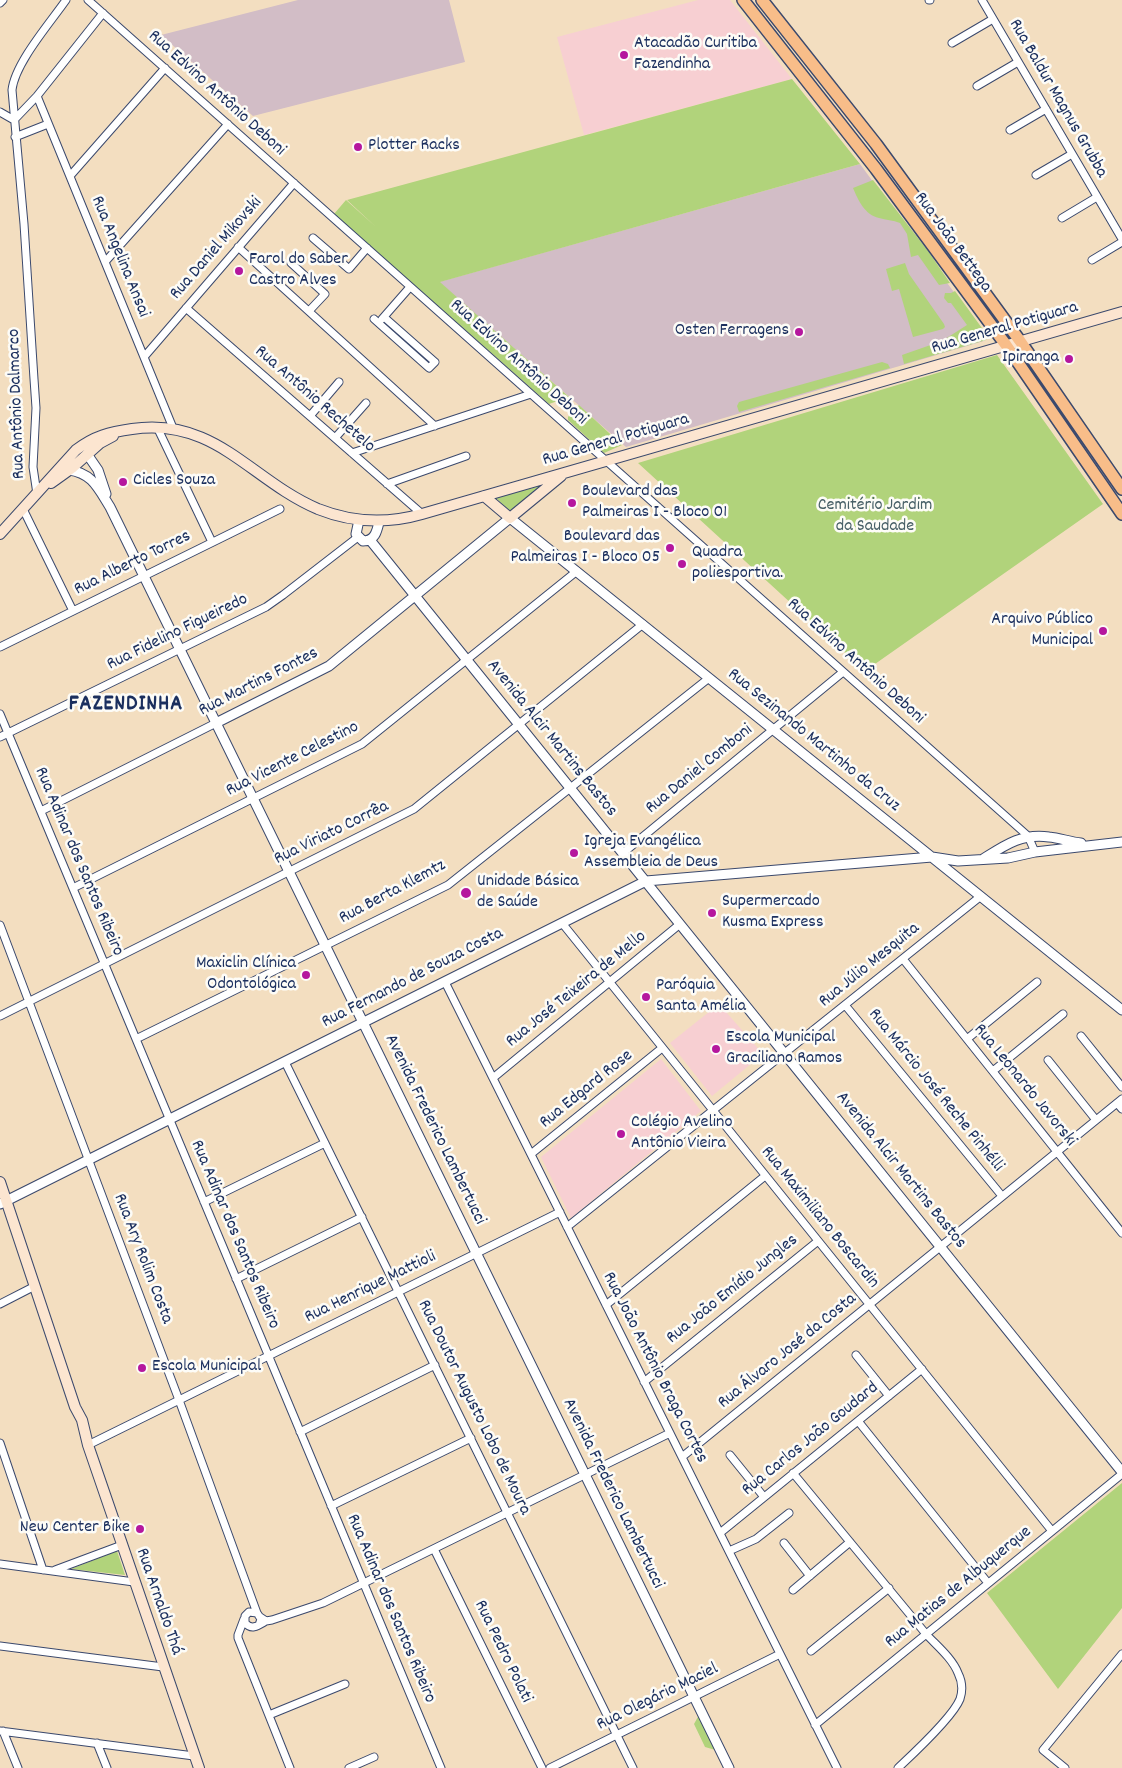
<!DOCTYPE html>
<html>
<head>
<meta charset="utf-8">
<style>
	body { margin:0 }
	canvas { display:block; background:#f3dec0 }
</style>
</head>
<body>
<canvas width="1122" height="1768"></canvas>
<script>
const ctx = document.querySelector('canvas').getContext('2d');
ctx.lineJoin = 'round';
function fill(path, color) {
  ctx.fillStyle = color;
  ctx.fill(path, 'evenodd');
}
function trace(path, color, width, dash) {
  ctx.strokeStyle = color;
  ctx.lineWidth = width;
  ctx.lineCap = dash ? 'butt' : 'round';
  ctx.setLineDash(dash || []);
  ctx.stroke(path);
}
function drawText(font, color, halo, rows, align = 'center') {
  ctx.font = font + ' Dekko,sans-serif';
  ctx.lineWidth = 5;
  ctx.setLineDash([]);
  ctx.textBaseline = 'middle';
  ctx.strokeStyle = halo;
  ctx.fillStyle = color;
  for (const [text, x, y, turn = 0] of rows) {
    ctx.save();
    ctx.translate(x, y);
    ctx.rotate((+turn || 0) * Math.PI / 180);
    ctx.textAlign = isNaN(turn) ? turn : align;
    if (halo) ctx.strokeText(text, 0, 0);
    ctx.fillText(text, 0, 0);
    ctx.restore();
  }
}
const built = new Path2D(`
	M698,0H730L792,79L584,135L557,37Z
	M719,1004L763,1054L712,1096L670,1043Z
	M661,1059L701,1111L571,1218L541,1157Z`);
const industrial = new Path2D(`
	M298,0H449L465,62L253,116L161,35Z
	M860,164L986,336L984,341L626,447L439,282Z`);
const green = new Path2D(`
	M792,79L860,164L440,282L569,397L549,404L334,214L346,200L376,227L347,200Z
	M873,180L928,251L950,283L939,285L918,255L911,257L907,234L900,223C893,220 886,220 879,218C865,215 858,200 853,188Z
	M905,263L909,274L944,324L945,327L943,329L913,337L899,289L892,291L886,269Z
	M955,291L987,335L986,340L904,364L902,355L942,341L967,325L951,303H948L944,298L945,293H951Z
	M997,355L1103,504L865,671L638,463Z
	M882,362L888,364L890,368L739,412L737,406L739,402Z
	M579,405L622,445L604,453L568,420V417Z
	M540,486L510,511L496,498Z
	M1122,1483V1608L1058,1689L987,1593Z
	M117,1551L125,1575L71,1569Z
	M699,1715L719,1751L705,1747L694,1724Z`);
const minor = new Path2D(`
	M88,0L1028,836L1035,852
	M929,0H930
	M982,0L1122,239
	M0,3L3,0
	M952,43L993,19
	M977,86L1018,62
	M37,96L173,428
	M0,112L14,120
	M14,120L37,96L103,13
	M1010,130L1046,109
	M15,137L48,124
	M1036,175L1072,154
	M70,176L165,68
	M1062,218L1097,197
	M313,238L349,269L367,248
	M238,247L435,426
	M1092,260L1122,242
	M105,262L228,124
	M291,263L325,294L309,311
	M186,308L422,514
	M374,319L429,368L435,362L384,317
	M382,319L410,287
	M144,357L294,183
	M310,416L339,382
	M157,427L212,542
	M335,438L366,403
	M352,453L531,394
	M387,484L466,456
	M37,494L33,467L36,408L34,379L24,224L12,90C15,63 50,23 66,0
	M23,509L73,611
	M0,647L280,509
	M0,714L441,1768
	M0,737L266,607L283,595L358,537
	M41,811L216,723
	M623,853L843,672
	M73,888L362,744L577,571
	M562,923L1052,1531
	M0,925L179,1400L257,1613
	M903,959L1122,1233
	M445,982L837,1768
	M845,1005L1002,1196
	M0,1016L414,809L643,624
	M1081,1036L1122,1087
	M136,1039L448,885L709,678
	M967,1039L1037,982
	M1048,1060L1096,1120
	M285,1062L633,1768
	M993,1071L1063,1014
	M493,1078L680,924
	M1117,1103L1122,1109
	M531,1154L662,1048
	M204,1202L325,1143
	M567,1227L981,896
	M236,1279L362,1217
	M0,1304L35,1286
	M606,1305L765,1176
	M856,1355L889,1396
	M644,1382L818,1241
	M858,1421L988,1583
	M300,1432L435,1365
	M0,1443L43,1570
	M88,1445L560,1212
	M730,1455L764,1497
	M682,1457L1122,1099
	M793,1473L926,1634C937,1646 952,1658 958,1673C962,1681 963,1690 960,1699C953,1717 913,1754 898,1768
	M331,1506L471,1438
	M720,1533L922,1369
	M784,1543L810,1576
	M434,1549L542,1768
	M729,1551L756,1539L789,1513
	M0,1564L134,1582
	M55,1570L122,1545
	M793,1590L850,1542
	M260,1617L266,1621L272,1620L323,1603L670,1433
	M244,1619L238,1635V1638L290,1768
	M259,1625L261,1619L257,1613L249,1612L245,1616V1623C252,1631 259,1625 266,1621
	M0,1646L163,1667
	M811,1651L889,1588
	M269,1715L345,1684
	M815,1725L1122,1474
	M0,1731L194,1756
	M3,1731L18,1768
	M97,1743L107,1768
	M349,1768L374,1757
	M550,1768L780,1654
	M1065,1768L1043,1750L1122,1654`);
const tertiary = new Path2D(`
	M87,454L98,470L106,494
	M69,470C92,473 98,488 110,507L729,1768
	M359,520L356,534L363,541C375,541 377,531 379,522
	M370,540L1122,1472
	M216,723L329,666L510,518L1122,1010
	M983,859C1005,845 1022,833 1049,837C1060,838 1070,842 1081,843
	M0,1204L646,881L932,857L958,861L1008,858L1035,852L1122,842`);
const secondary = new Path2D(`
	M51,483L72,468L100,443L113,436
	M484,496L510,518L561,476
	M0,534L76,450C94,436 110,432 132,429C216,417 250,480 318,509C353,523 387,524 422,514L1122,312
	M0,1182L75,1407L82,1420L88,1445L199,1768`);
const primary = new Path2D(`
	M743,0L876,169L1006,345L1122,514
	M762,0L876,144L1020,341L1122,489`);
const markers = [
	[624,55,5,"#b5179e"],
	[358,147,5,"#b5179e"],
	[239,271,5,"#b5179e"],
	[799,332,5,"#b5179e"],
	[1069,359,5,"#b5179e"],
	[123,482,5,"#b5179e"],
	[572,503,5,"#b5179e"],
	[670,548,5,"#b5179e"],
	[682,564,5,"#b5179e"],
	[1103,631,5,"#b5179e"],
	[574,853,5,"#b5179e"],
	[466,893,6,"#b5179e"],
	[712,913,5,"#b5179e"],
	[306,975,5,"#b5179e"],
	[646,997,5,"#b5179e"],
	[716,1049,5,"#b5179e"],
	[621,1134,5,"#b5179e"],
	[142,1368,5,"#b5179e"],
	[140,1529,5,"#b5179e"]
];
const poiNames = [
	["Atacadão Curitiba",634,45],
	["Fazendinha",634,66],
	["Plotter Racks",368,147],
	["Farol do Saber",249,261],
	["Castro Alves",249,282],
	["Osten Ferragens",789,332,"right"],
	["Ipiranga",1059,359,"right"],
	["Cicles Souza",133,482],
	["Boulevard das",582,493],
	["Palmeiras I - Bloco 01",582,514],
	["Boulevard das",660,538,"right"],
	["Palmeiras I - Bloco 05",660,559,"right"],
	["Quadra",692,554],
	["poliesportiva.",692,575],
	["Arquivo Público",1093,621,"right"],
	["Municipal",1093,642,"right"],
	["Igreja Evangélica",584,843],
	["Assembleia de Deus",584,864],
	["Unidade Básica",477,883],
	["de Saúde",477,904],
	["Supermercado",722,903],
	["Kusma Express",722,924],
	["Maxiclin Clínica",296,965,"right"],
	["Odontológica",296,986,"right"],
	["Paróquia",656,987],
	["Santa Amélia",656,1008],
	["Escola Municipal",726,1039],
	["Graciliano Ramos",726,1060],
	["Colégio Avelino",631,1124],
	["Antônio Vieira",631,1145],
	["Escola Municipal",152,1368],
	["New Center Bike",130,1529,"right"]
];
const streetNames = [
	["Rua Edvino Antônio Deboni",216,94,42],
	["Rua Baldur Magnus Grubba",1057,99,60],
	["Rua João Bettega",952,243,54],
	["Rua Daniel Mikovski",217,249,-49],
	["Rua Angelina Ansai",119,257,68],
	["Rua General Potiguara",1005,329,-16],
	["Rua Edvino Antônio Deboni",518,363,42],
	["Rua Antônio Rechetelo",314,400,41],
	["Rua Antônio Dalmarco",18,404,-92],
	["Rua General Potiguara",616,441,-16],
	["Rua Alberto Torres",133,564,-26],
	["Rua Fidelino Figueiredo",178,633,-26],
	["Rua Edvino Antônio Deboni",855,662,42],
	["Rua Martins Fontes",259,683,-27],
	["Avenida Alcir Martins Bastos",551,739,51],
	["Rua Sezinando Martinho da Cruz",813,741,39],
	["Rua Vicente Celestino",293,760,-27],
	["Rua Daniel Comboni",700,770,-39],
	["Rua Viriato Corrêa",332,834,-26],
	["Rua Adinar dos Santos Ribeiro",78,862,67],
	["Rua Berta Klemtz",393,893,-28],
	["Rua Júlio Mesquita",870,966,-39],
	["Rua Fernando de Souza Costa",413,979,-27],
	["Rua José Teixeira de Mello",577,990,-39],
	["Rua Leonardo Javorski",1024,1086,51],
	["Rua Edgard Rose",587,1090,-39],
	["Rua Márcio José Reche Pinhélli",935,1091,51],
	["Avenida Frederico Lambertucci",434,1130,64],
	["Avenida Alcir Martins Bastos",900,1171,51],
	["Rua Maximiliano Boscardin",819,1218,51],
	["Rua Adinar dos Santos Ribeiro",234,1235,67],
	["Rua Ary Rolim Costa",142,1259,69],
	["Rua Henrique Mattioli",371,1288,-26],
	["Rua João Emídio Jungles",733,1290,-39],
	["Rua Álvaro José da Costa",788,1352,-39],
	["Rua João Antônio Braga Cortes",654,1368,63],
	["Rua Doutor Augusto Lobo de Moura",473,1408,64],
	["Rua Carlos João Goudard",811,1440,-39],
	["Avenida Frederico Lambertucci",612,1494,64],
	["Rua Matias de Albuquerque",959,1588,-39],
	["Rua Arnaldo Thá",158,1602,71],
	["Rua Adinar dos Santos Ribeiro",390,1609,67],
	["Rua Pedro Polati",502,1652,64],
	["Rua Olegário Maciel",658,1698,-26]
];
const parkNames = [
	["Cemitério Jardim",875,507],
	["da Saudade",875,528]
];
const districtNames = [
	["FAZENDINHA",126,706]
];
fill(built, '#f7cfd2');
fill(industrial, '#d2bdc6');
fill(green, '#b1d37b');
trace(minor, '#3b496d', 9);
trace(tertiary, '#3b496d', 11);
trace(secondary, '#3b496d', 12);
trace(primary, '#3b496d', 14);
trace(minor, '#fff', 7);
trace(tertiary, '#fff', 9);
trace(secondary, '#fce5d0', 10);
trace(primary, '#f8bd89', 11);
for (const [x, y, r, color] of markers) {
  const dot = new Path2D();
  dot.arc(x, y, r, 0, 2 * Math.PI);
  ctx.fillStyle = color;
  ctx.fill(dot);
  trace(dot, '#fdfcf7', 2);
}
drawText('18px', '#1b2f5e', '#fdfcf7', poiNames, 'left');
drawText('18px', '#1b2f5e', '#fdfcf7', streetNames);
drawText('18px', '#486067', '#fdfcf7', parkNames);
ctx.letterSpacing = '1px';
drawText('bold 22px', '#1b2f5e', '#fdfcf7', districtNames);
ctx.letterSpacing = '0px';
</script>
</body>
</html>
